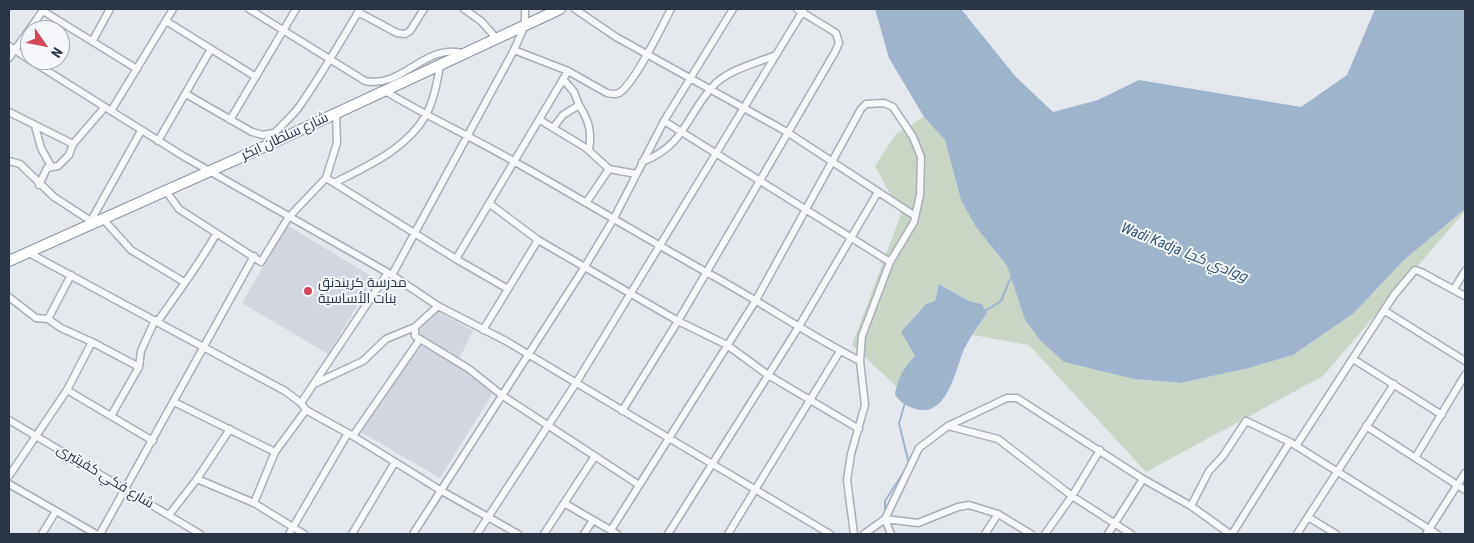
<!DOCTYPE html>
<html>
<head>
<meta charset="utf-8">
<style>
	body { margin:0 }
	#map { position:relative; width:1474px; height:543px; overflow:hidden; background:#e4e7ec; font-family:"Roboto Condensed",sans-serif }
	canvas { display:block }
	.frame { position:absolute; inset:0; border:10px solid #2b3445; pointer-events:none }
	.north { position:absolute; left:20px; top:20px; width:50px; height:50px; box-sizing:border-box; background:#f4f6f9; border:1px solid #a4a8b1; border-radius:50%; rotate:123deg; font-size:14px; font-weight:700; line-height:20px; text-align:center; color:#2b3445 }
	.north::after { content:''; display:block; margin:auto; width:18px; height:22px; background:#d1495b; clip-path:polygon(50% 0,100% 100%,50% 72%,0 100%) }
</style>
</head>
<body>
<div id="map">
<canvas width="1474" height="543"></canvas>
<div class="frame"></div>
<div class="north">N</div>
</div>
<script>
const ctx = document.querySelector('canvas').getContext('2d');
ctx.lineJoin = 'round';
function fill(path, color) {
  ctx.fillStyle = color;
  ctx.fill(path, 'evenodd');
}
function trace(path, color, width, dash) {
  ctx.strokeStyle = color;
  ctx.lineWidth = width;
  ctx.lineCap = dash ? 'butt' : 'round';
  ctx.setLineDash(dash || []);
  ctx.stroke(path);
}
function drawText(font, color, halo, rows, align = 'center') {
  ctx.font = font + ' "Roboto Condensed",Cairo,sans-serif';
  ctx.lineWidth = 4;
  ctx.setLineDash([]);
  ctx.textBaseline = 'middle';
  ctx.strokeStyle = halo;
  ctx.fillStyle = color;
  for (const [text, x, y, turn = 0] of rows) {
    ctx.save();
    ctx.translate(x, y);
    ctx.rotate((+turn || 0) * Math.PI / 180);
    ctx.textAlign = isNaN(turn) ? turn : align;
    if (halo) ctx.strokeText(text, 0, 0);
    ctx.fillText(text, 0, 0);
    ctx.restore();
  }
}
const built = new Path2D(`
	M287,225L374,278L328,354L242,303Z
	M435,310L473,331L458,361L416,334Z
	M421,341L468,370L494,391L440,478L361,432Z`);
const green = new Path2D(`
	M924,117L945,140L961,200L976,227L1007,266L1025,320L1064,362L1134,379L1180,383L1249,368L1293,355L1354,313L1404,260L1465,209V211L1323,376L1146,472L1029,345L973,335L987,313L982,304L969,301L940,284L935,301L926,304L901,332L915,356L896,386L852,345L901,214L875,166L895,135Z`);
const water = new Path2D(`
	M875,9H961L1015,76L1053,112L1098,100L1139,80L1301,107L1347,75L1375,9H1465V209L1404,260L1354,313L1293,355L1249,368L1180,383L1134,379L1064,362L1041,341L1025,320L1007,266L976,227L961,200L945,140L924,117L889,58Z
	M939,284L969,301L982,304L987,313C979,325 970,337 964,349C956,368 948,413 921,410C909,408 902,404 895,395C896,382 905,365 915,356L901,332L926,304L935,301Z`);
const stream = new Path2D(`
	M985,311L1001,301L1011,277
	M905,403L899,423L909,464
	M885,512V501L905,470`);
const minor = new Path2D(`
	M249,9L365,81C404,89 425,41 465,54
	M464,9L481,21L497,39
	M575,9L616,37L787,132L915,216
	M43,11L137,69
	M358,12L397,33L405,34L410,31L424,9
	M166,21L256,77
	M93,40L110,9
	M9,46L30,60
	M514,50L568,71L607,93C611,94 615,95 619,93C634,85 662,26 671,9
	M9,58L44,9
	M30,60L183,156L392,275L438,306L506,341L830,534
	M385,91C428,117 472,137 515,162C579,198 642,236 706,272C758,300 807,334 860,361
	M186,94L252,132L263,135L273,133
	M579,105C589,121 592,131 589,150
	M111,111L173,9
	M9,112L73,144
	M230,120L296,9
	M540,120L586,148L609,169L636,174
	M664,121L890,262
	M35,126L41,148L51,166
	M553,128L563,115L579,105L574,92L563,79
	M158,141L211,49
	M266,145C275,128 291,120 301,104C322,74 341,41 360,9
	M9,161L20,164L54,197L91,221
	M642,162C687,145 686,113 716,83C731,69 757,63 776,55
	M326,178L337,143L336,113
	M334,183C367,166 407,149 426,115C434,100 437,82 440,66
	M39,185L47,168L58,166L69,155L73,144L105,107
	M166,191L179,209L261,262L288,218L326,178L456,259
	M586,203L609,169
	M490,204L538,240L678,321L727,345L768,375L859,429
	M104,220L131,250L184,282
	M88,226L141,131
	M29,253L285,391L301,403L306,410L353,436L440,490L518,534
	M392,275L514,50L525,25V9
	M508,289L456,259L568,71
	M1454,289L1465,271
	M9,297L36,318L48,319L61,328L92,342
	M1385,311L1465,361
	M48,319L71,275
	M158,321C178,292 199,265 216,234
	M483,330L538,240
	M420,339L469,369L503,396L639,485
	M1353,359L1442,415
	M316,383L363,361L386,339L415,327
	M67,390L92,342L139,367
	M174,402L275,452
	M301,403L387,274
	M622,411L678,321L835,52L839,43L836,33L797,9
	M111,416L139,367L141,351L155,320
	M9,420L200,534
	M948,426L998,439L1072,496L1131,534
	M1366,426L1465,490
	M353,436L420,339L415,336V327L438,306
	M1296,446L1394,295L1415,270L1421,272L1465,296
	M1415,458L1465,375
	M9,476L67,390L153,441
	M197,479L230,429
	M9,484L96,534
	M254,503L275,452L306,410
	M564,503L617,534
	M1191,506L1209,471L1223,456L1246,421L1290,442L1437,534
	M169,515L197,479L254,503L304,534
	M1308,517L1336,534
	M611,530L756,300L861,109L866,104L884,103L893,107L913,137L921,157L920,195L914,222L890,262L862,336L860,361L865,405L851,454L847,480L854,534
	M42,534L56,511
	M100,534L254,256
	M289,534L348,433
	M352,534L395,462
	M413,534L584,268L613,220L664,121L733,9
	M477,534L576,383L804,9
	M544,534L595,456
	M584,534L593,520
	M668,534L798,328L878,192
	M728,534L840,351
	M864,534L885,519L918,523L958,507L969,505L998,514L1031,534
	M891,534L885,519L919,448L948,426L1007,398H1017L1143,479L1191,506L1230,534
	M985,534L998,514
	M1045,534L1072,496L1100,450
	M1108,534L1143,479
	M1232,534L1290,442
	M1297,534L1394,384
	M1426,534L1465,473`);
const trunk = new Path2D(`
	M9,261L266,146L560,9`);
const markers = [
	[308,291,5,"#d1495b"]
];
const streetNames = [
	["شارع سلطان ابكر",285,137,-25],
	["شارع فكي كفيتيرى",105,477,31]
];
const poiNames = [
	["مدرسة كريندنق",318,283],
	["بنات الأساسية",318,299]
];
const waterNames = [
	["Wadi Kadja ووادي كجا",1184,253,22]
];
fill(built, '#d2d6de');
fill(green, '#c9d6c5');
fill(water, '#9fb4cc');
trace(stream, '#9fb4cc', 2);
trace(minor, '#a9aeb7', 9);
trace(trunk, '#8b94a3', 12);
trace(minor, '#f7f8fa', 6);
trace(trunk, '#fff', 10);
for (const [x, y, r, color] of markers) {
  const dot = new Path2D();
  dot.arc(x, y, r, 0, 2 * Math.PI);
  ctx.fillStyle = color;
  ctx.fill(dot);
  trace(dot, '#f4f6f9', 2);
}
drawText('14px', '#2b3445', '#f4f6f9', streetNames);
drawText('14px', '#2b3445', '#f4f6f9', poiNames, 'left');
drawText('italic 15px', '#34527a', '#f4f6f9', waterNames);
</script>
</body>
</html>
